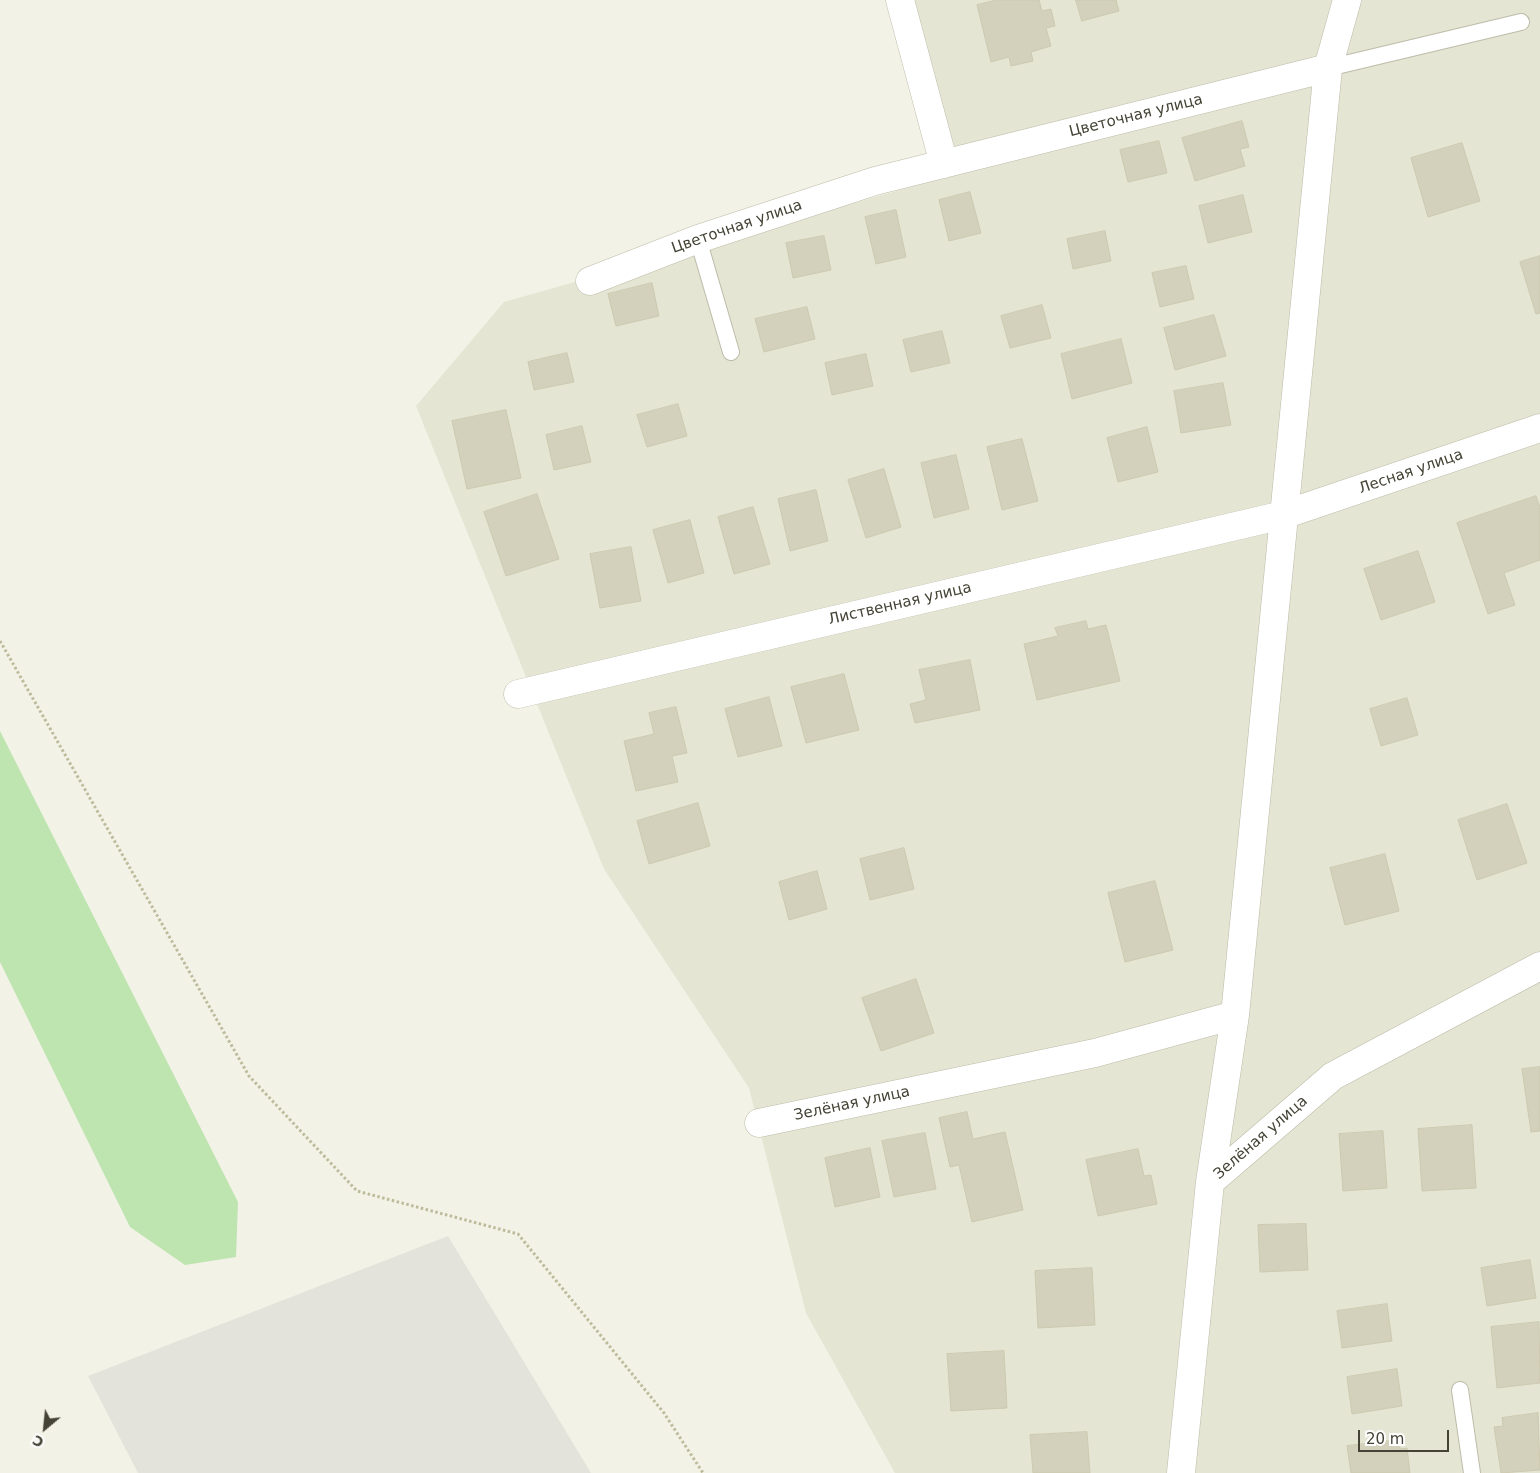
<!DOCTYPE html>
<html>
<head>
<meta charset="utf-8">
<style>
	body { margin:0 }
	#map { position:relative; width:1540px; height:1473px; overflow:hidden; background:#f2f2e6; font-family:"DejaVu Sans",sans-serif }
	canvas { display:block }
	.north { position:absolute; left:20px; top:1403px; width:50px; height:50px; -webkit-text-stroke:4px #fff; paint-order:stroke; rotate:208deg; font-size:14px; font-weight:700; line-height:20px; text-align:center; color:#444335 }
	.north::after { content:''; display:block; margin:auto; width:18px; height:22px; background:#444335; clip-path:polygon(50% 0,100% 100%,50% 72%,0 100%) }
	.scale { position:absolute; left:1358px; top:1430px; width:91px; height:22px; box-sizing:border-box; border:2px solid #444335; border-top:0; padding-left:6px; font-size:15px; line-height:18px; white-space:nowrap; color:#444335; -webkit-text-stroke:4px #fff; paint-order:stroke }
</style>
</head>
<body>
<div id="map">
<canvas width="1540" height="1473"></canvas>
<div class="north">С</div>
<div class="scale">20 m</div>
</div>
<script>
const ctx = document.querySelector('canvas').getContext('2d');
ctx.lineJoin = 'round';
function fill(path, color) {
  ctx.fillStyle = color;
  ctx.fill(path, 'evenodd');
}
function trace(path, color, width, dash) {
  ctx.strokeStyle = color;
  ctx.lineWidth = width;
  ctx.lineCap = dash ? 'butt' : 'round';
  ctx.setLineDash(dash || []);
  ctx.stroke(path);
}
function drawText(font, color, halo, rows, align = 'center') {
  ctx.font = font + ' "DejaVu Sans",sans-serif';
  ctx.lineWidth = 4.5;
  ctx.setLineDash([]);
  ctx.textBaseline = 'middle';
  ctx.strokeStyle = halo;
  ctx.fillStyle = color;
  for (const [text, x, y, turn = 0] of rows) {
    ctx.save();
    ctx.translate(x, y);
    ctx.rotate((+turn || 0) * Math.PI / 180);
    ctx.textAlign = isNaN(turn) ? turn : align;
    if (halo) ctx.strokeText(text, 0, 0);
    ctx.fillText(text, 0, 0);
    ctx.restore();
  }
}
const residential = new Path2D(`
	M891,0H1540V1473H895L806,1313L749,1088L604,869L416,406L504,302L946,177Z`);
const industrial = new Path2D(`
	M448,1236L591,1473H138L88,1376Z`);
const green = new Path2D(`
	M0,731L238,1202L236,1257L185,1265L130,1227L0,962Z`);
const building = new Path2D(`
	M997,0H1039L1042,11L1051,9L1055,26L1046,28L1051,46L1031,52L1033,61L1011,66L1009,57L991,62L977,5Z
	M1076,0H1116L1119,11L1082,21Z
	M1242,121L1249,147L1240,149L1245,166L1195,181L1182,138Z
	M1159,141L1167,173L1128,182L1120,150Z
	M1462,143L1480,201L1428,217L1411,158Z
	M970,192L981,233L949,241L939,200Z
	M1243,195L1252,232L1208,243L1199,206Z
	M896,210L906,257L876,264L865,217Z
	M1105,231L1111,261L1073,269L1067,239Z
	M824,236L831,270L793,278L786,243Z
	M1540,256V313L1536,314L1520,262Z
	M1186,266L1194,299L1160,307L1152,273Z
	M652,283L659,316L616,326L608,294Z
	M1042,305L1051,338L1010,348L1001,316Z
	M807,307L815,339L764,352L755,319Z
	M1214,315L1226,356L1175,370L1164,328Z
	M942,331L950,363L911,372L903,340Z
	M1121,339L1132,383L1072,399L1061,354Z
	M567,353L574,382L534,390L528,362Z
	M866,354L873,386L832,395L825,363Z
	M1223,383L1231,425L1181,433L1174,391Z
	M678,404L687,436L647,447L637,415Z
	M506,410L521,478L467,489L452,421Z
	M582,426L591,462L554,470L546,435Z
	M1147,427L1158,472L1118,482L1107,438Z
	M1022,439L1038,501L1002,510L987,447Z
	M956,455L969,509L934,518L921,463Z
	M884,469L901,527L866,538L848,480Z
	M816,490L828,541L790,551L778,499Z
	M537,494L559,559L506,576L484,512Z
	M1536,496L1540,507V560L1504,573L1515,605L1488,614L1457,523Z
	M753,507L770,564L734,574L718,517Z
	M690,520L704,573L668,583L653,530Z
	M631,547L641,601L600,608L590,554Z
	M1418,551L1435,602L1381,620L1364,569Z
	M1086,621L1088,629L1106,625L1120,681L1037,700L1024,644L1058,636L1055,628Z
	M970,660L980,710L915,723L910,704L926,700L919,670Z
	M844,674L859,730L806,743L791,687Z
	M769,697L782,746L738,757L725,709Z
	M1407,698L1418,735L1381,746L1370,709Z
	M676,707L687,753L672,756L678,782L636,791L624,741L654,734L649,713Z
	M698,803L710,846L649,864L637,821Z
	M1507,804L1527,863L1477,880L1458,820Z
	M904,848L914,889L870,900L860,859Z
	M1385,854L1399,911L1345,925L1330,868Z
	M817,871L827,909L789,920L779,882Z
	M1155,881L1173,950L1125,962L1108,893Z
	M916,979L934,1033L881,1051L862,998Z
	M1540,1067V1131L1531,1132L1522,1069Z
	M967,1112L973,1139L1005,1132L1023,1210L972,1222L959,1165L950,1167L939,1118Z
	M1472,1125L1476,1188L1422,1191L1418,1129Z
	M1383,1131L1387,1188L1343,1191L1339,1134Z
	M925,1133L936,1189L894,1197L882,1141Z
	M870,1148L880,1197L835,1207L825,1158Z
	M1138,1149L1144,1176L1151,1175L1157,1204L1098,1216L1086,1160Z
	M1306,1224L1308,1270L1260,1272L1258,1225Z
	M1530,1260L1536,1298L1487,1306L1481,1268Z
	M1092,1268L1095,1325L1038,1328L1035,1271Z
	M1387,1304L1392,1341L1342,1348L1337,1311Z
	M1539,1322L1540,1383L1497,1388L1491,1327Z
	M1004,1351L1007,1408L951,1411L947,1354Z
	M1397,1369L1402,1406L1352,1414L1347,1377Z
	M1538,1413L1540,1470L1501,1473L1494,1427L1503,1426L1502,1418Z
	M1087,1432L1090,1473H1033L1030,1435Z
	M1399,1440L1400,1449L1407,1448L1410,1473H1351L1347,1446Z`);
const path = new Path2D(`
	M0,641L249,1076L357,1191L518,1234L664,1413L703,1473`);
const lane = new Path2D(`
	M1328,68L1521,22
	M698,239L731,352
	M1460,1390L1472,1473`);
const street = new Path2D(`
	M900,0L944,164
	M590,281L698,239L875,181L1328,68
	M518,694L1283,515L1540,428
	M759,1123L1095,1053L1235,1015
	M1210,1182L1235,1015L1328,68L1347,0
	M1181,1473L1210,1182L1333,1076L1540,966`);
const streetNames = [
	["Цветочная улица",1136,116,-14],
	["Цветочная улица",737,227,-19],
	["Лесная улица",1411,472,-19],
	["Лиственная улица",900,604,-13],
	["Зелёная улица",852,1104,-12],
	["Зелёная улица",1261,1138,-41]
];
fill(residential, '#e5e5d4');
fill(industrial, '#e4e3db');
fill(green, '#bee4b0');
fill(building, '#d3d0bc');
trace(building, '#cdcaaf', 1);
trace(lane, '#bdbca9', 18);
trace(street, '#bdbca9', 29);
trace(path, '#bdbb9b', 3, [2.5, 2.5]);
trace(lane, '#fff', 16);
trace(street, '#fff', 28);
drawText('15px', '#444335', '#fff', streetNames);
</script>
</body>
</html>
